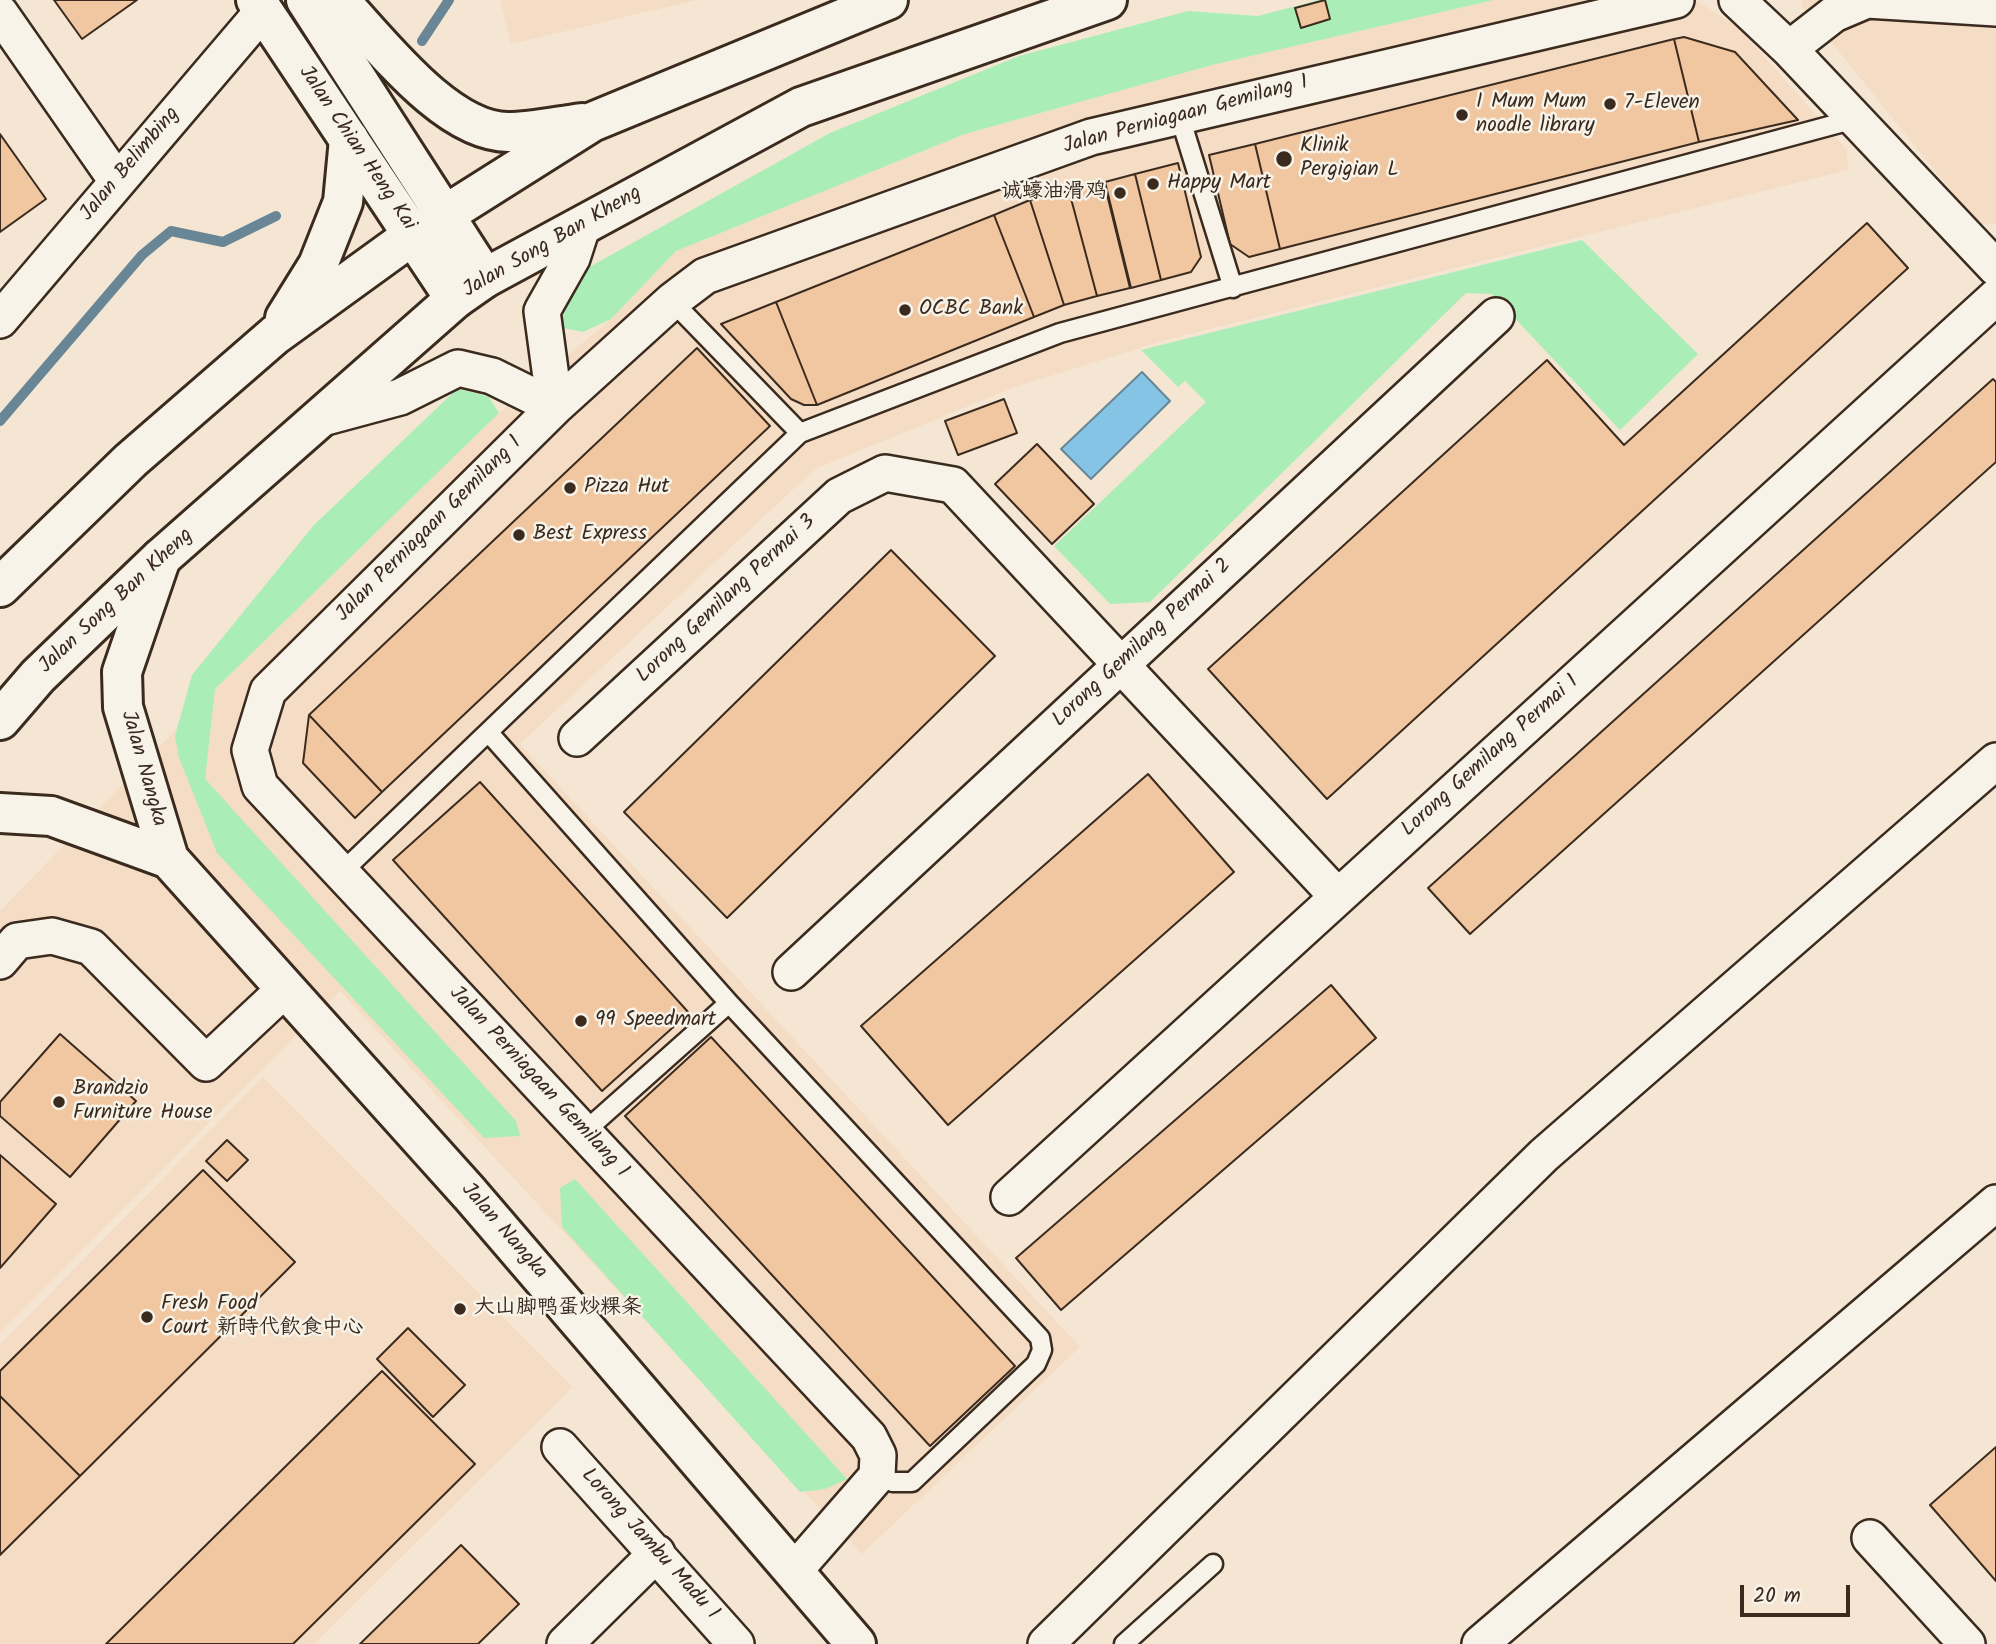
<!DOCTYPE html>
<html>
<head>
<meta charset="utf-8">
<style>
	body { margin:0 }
	#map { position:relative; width:1996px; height:1644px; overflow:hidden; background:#f5e6d3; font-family:Kalam,sans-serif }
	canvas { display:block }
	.scale { position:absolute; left:1740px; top:1585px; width:110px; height:32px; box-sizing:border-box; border:4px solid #3b2a1e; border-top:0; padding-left:9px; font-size:21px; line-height:24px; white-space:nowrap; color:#3b2a1e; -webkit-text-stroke:5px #f7f3e8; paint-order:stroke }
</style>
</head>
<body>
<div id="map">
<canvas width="1996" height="1644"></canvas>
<div class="scale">20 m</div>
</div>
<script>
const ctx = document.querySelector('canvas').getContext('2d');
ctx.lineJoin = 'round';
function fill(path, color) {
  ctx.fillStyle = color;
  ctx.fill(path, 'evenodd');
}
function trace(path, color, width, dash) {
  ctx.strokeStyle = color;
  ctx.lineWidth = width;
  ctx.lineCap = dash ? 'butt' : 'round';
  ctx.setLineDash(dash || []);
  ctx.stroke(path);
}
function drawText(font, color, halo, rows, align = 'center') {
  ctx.font = font + ' Kalam,"LXGW WenKai TC",sans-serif';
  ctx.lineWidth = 5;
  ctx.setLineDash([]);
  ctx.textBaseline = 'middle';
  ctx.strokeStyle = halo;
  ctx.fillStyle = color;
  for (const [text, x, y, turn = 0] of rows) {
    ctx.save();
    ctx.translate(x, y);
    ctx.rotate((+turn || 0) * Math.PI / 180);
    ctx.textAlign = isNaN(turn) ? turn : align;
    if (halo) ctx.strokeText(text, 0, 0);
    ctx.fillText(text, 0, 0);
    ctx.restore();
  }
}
const built = new Path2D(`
	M500,0H697L511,44Z
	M1494,0H1695L1739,28L1847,150L1848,170L1166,340L1015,387L815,469L520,744L1080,1347L862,1554L340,991L0,1333V911L215,689L499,413L611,319L676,251L965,134L1212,65Z
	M1802,0H1996V224L1979,225L1802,6Z
	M263,1077L573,1387L314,1644H0V1344Z`);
const green = new Path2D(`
	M1319,0H1494L1212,65L965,134L676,251L611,319L583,332L563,328L558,317L584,270L830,133L1019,56L1188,11L1258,16Z
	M1582,240L1698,354L1620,430L1492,294L1466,293L1150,602L1110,604L1054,546L1206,402L1185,381L1178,387L1141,350Z
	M457,389L488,396L499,413L215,689L205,779L516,1121L520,1136L484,1138L217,853L179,758L175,736L192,675L314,525Z
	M575,1179L847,1479L825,1489L800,1492L562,1227L560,1188Z`);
const water = new Path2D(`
	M1142,372L1170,401L1091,479L1061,449Z`);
const stream = new Path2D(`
	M422,41L449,0
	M0,421L142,255L171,231L223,242L276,216`);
const building = new Path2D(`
	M54,0H137L82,39Z
	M1325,0L1330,19L1301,28L1295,8Z
	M1684,37L1735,52L1798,120L1699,142L1674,39Z
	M1674,39L1699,142L1280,249L1255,144Z
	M0,134L46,199L0,232Z
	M1255,144L1280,249L1249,257L1230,244L1209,155Z
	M1178,163L1201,257L1191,272L1161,280L1135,174Z
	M1135,174L1161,280L1131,288L1105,182Z
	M1104,182L1130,288L1097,296L1069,191Z
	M1069,191L1097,296L1064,305L1030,200Z
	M1030,200L1064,305L1034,317L994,215Z
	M994,215L1034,317L817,405L776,302Z
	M1867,223L1908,268L1327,799L1208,669L1547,360L1624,445Z
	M776,302L817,405H804L791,399L721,324Z
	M697,348L770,426L382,792L309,715Z
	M1993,379L1996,382V462L1470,934L1428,888Z
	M1004,399L1017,433L958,455L945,421Z
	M1037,444L1094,504L1052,544L995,484Z
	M891,550L995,656L727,918L624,812Z
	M309,715L382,792L355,818L303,763Z
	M1148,774L1234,872L948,1125L861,1026Z
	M480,782L689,1013L602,1091L393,860Z
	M1331,985L1376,1038L1061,1310L1016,1258Z
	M60,1034L136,1101L70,1177L0,1116V1102Z
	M711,1037L1015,1366L930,1446L625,1116Z
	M227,1140L248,1160L227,1181L206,1161Z
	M0,1155L56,1204L0,1268Z
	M203,1170L295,1262L80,1476L0,1396V1371Z
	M408,1328L465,1385L433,1417L377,1359Z
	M382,1371L475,1464L293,1644H106Z
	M0,1396L80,1476L0,1555Z
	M1996,1447V1581L1930,1505Z
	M461,1545L519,1604L478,1644H360Z`);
const lane = new Path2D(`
	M1179,114L1233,288
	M672,301L800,433
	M489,733L729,1003L1040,1338L1042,1350L1036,1364L912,1482H893L877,1476
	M341,873L800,433L1060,333L1855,119
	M584,1132L729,1003
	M1124,1644L1213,1564`);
const street = new Path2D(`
	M1737,0L1789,49L1996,268
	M0,13L117,181
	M1789,49L1834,14L1867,0L1996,8
	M0,320L263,11
	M555,407L542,311L572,258L583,224
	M322,418L400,397L458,368L492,376L555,407
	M577,738L839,496L885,473L953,485L1338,897
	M0,961L17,941L52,936L91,947L206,1063L285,989
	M791,972L1496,316
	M1009,1197L1996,297
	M560,1447L736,1644
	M1870,1538L1967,1644
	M795,1570L877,1476L878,1455L869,1437L260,786L250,750L268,691L555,407L672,301L705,276L1091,137L1676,0
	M565,1644L657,1553
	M1046,1644L1544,1155L1996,761
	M1480,1644L1996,1203`);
const secondary = new Path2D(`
	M256,0L455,299
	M306,0L485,278
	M161,558L122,672L123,707L169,859L470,1194L856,1644
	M0,813L51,816L169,859`);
const primary = new Path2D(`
	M339,0C379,42 446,132 508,132C532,132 558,126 582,123
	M285,318L318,265L343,202L349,139
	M0,587L131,460L275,335L413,235L592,122L888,0
	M0,720L38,676L161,558L455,299L485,278L801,107L1107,0`);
const markers = [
	[1610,104,7,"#3b2a1e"],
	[1462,115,7,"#3b2a1e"],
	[1284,159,9,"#3b2a1e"],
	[1153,184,7,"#3b2a1e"],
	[1120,193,7,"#3b2a1e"],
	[905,310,7,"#3b2a1e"],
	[570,488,7,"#3b2a1e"],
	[519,535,7,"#3b2a1e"],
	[581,1021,7,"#3b2a1e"],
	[59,1102,7,"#3b2a1e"],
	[460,1309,7,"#3b2a1e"],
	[147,1317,7,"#3b2a1e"]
];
const poiNames = [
	["I Mum Mum",1476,103],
	["noodle library",1476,127],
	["7-Eleven",1624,104],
	["Klinik",1300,147],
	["Pergigian L",1300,171],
	["Happy Mart",1167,184],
	["诚蠔油滑鸡",1106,193,"right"],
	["OCBC Bank",919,310],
	["Pizza Hut",584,488],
	["Best Express",533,535],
	["99 Speedmart",595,1021],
	["Brandzio",73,1090],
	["Furniture House",73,1114],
	["Fresh Food",161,1305],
	["Court 新時代飲食中心",161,1329],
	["大山脚鸭蛋炒粿条",474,1309]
];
const streetNames = [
	["Jalan Perniagaan Gemilang 1",1186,116,-15],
	["Jalan Chian Heng Kai",356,149,56],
	["Jalan Belimbing",131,165,-50],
	["Jalan Song Ban Kheng",553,243,-30],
	["Jalan Perniagaan Gemilang 1",430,530,-45],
	["Lorong Gemilang Permai 3",727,600,-43],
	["Jalan Song Ban Kheng",117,602,-43],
	["Lorong Gemilang Permai 2",1143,644,-43],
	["Lorong Gemilang Permai 1",1491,757,-42],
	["Jalan Nangka",142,769,74],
	["Jalan Perniagaan Gemilang 1",538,1083,47],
	["Jalan Nangka",503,1232,49],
	["Lorong Jambu Madu 1",649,1545,48]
];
fill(built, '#f4ddc4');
fill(green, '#aaedb7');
fill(water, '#86c4e6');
trace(water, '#688696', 2);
trace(stream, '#688696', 10);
fill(building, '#f1c7a1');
trace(building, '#3b2a1e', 2);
trace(lane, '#3b2a1e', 23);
trace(street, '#3b2a1e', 40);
trace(secondary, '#3b2a1e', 44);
trace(primary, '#3b2a1e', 44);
trace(lane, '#f7f3e8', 18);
trace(street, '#f7f3e8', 35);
trace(secondary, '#f7f3e8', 38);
trace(primary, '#f7f3e8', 38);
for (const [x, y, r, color] of markers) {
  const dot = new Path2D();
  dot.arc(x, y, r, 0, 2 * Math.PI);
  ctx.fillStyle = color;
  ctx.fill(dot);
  trace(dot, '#f7f3e8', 2.5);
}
drawText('21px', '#3b2a1e', '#f7f3e8', poiNames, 'left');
drawText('21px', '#3b2a1e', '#f7f3e8', streetNames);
</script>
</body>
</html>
